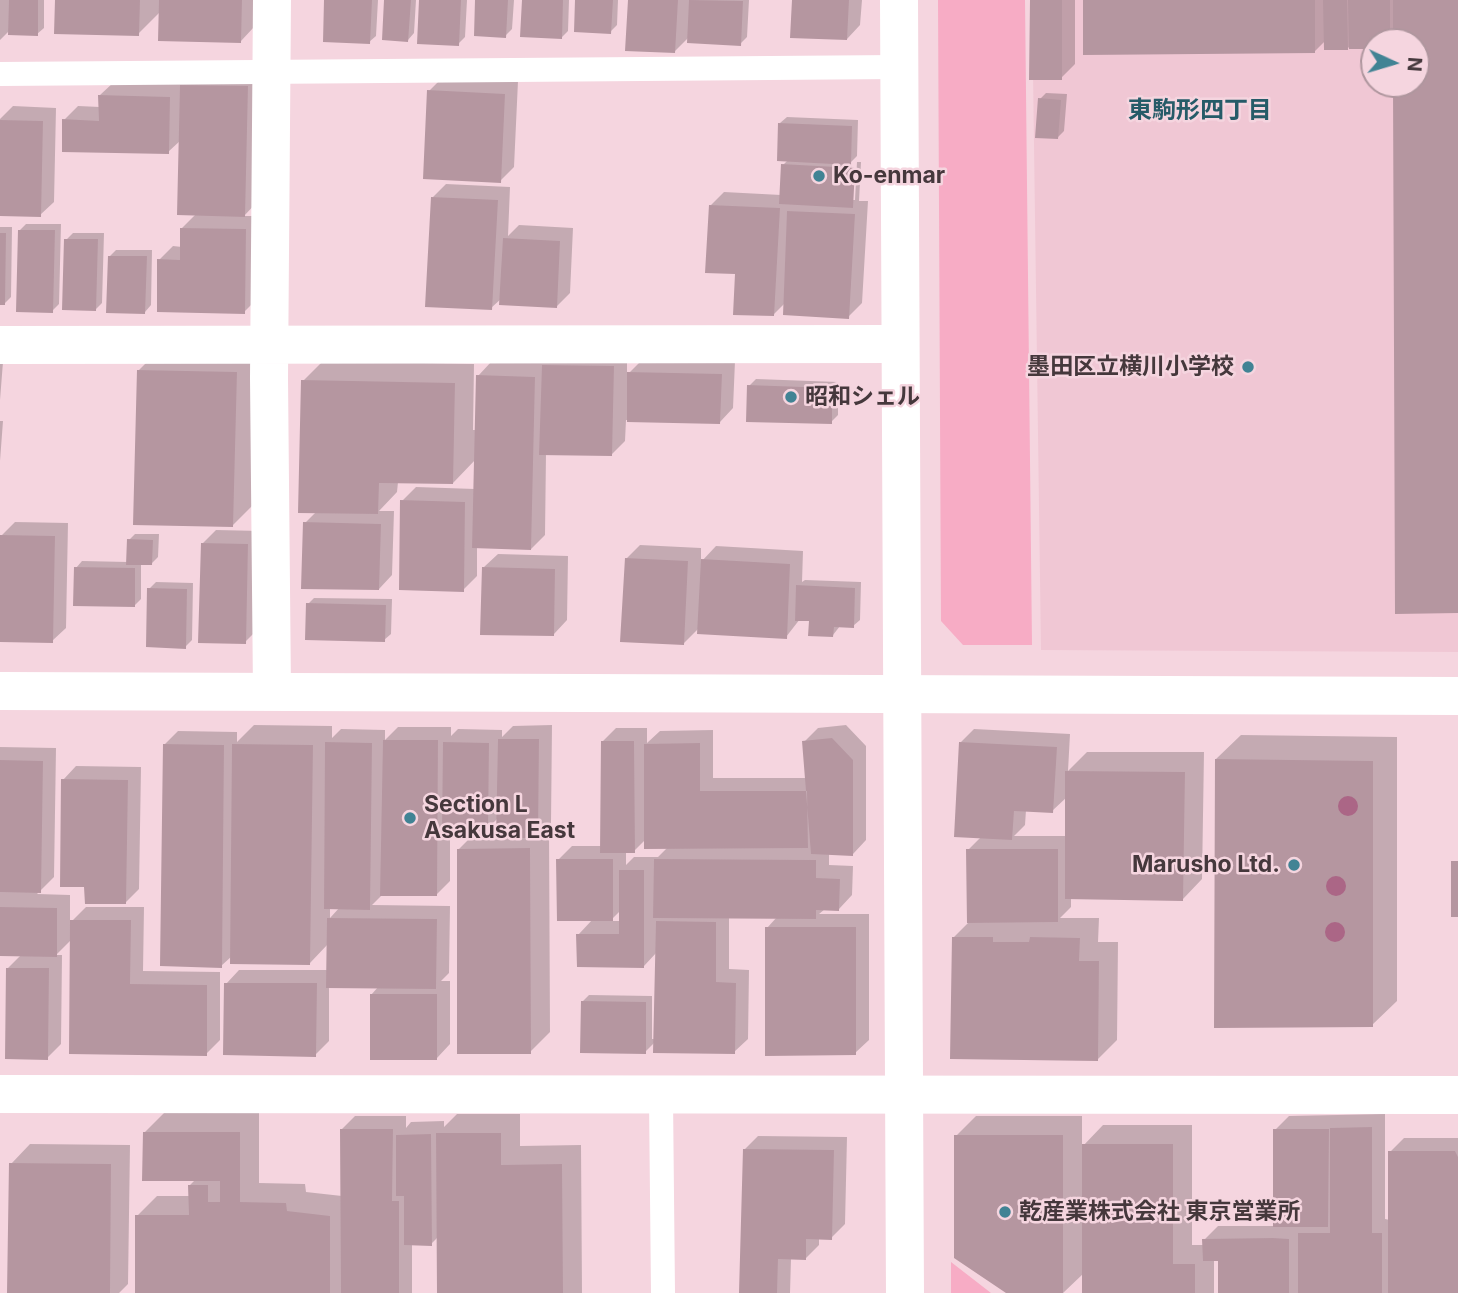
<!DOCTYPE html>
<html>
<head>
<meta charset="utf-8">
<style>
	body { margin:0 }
	#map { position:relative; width:1458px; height:1293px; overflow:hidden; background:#f5d5df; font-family:Inter,sans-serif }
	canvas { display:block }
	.north { position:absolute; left:1360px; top:28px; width:70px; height:70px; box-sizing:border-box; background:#f5d5df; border:2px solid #af969e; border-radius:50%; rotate:94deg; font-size:19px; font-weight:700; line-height:28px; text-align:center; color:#45383c }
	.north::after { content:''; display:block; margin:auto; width:24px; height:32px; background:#418394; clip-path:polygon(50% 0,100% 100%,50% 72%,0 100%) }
</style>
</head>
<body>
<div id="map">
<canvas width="1458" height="1293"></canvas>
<div class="north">N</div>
</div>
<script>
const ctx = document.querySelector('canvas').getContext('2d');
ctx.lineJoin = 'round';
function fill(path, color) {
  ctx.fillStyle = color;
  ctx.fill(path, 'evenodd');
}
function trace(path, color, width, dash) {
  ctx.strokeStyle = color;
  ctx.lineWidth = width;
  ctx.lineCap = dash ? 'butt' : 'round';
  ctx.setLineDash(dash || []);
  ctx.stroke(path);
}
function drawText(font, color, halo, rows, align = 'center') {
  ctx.font = font + ' Inter,"Noto Sans JP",sans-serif';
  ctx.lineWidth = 5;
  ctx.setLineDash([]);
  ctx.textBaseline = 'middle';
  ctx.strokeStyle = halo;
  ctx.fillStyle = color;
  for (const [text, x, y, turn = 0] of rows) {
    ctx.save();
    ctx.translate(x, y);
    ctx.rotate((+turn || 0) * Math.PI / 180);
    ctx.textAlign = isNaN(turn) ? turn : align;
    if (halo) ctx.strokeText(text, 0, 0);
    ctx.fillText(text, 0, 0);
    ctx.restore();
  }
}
const built = new Path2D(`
	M1032,0H1458V652L1041,650ZM1374,42H1416V84H1374Z`);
const green = new Path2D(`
	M938,0H1025L1032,645H963L941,621Z
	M951,1262L991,1293H951Z`);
const shadow = new Path2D(`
	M0,0H44V28L37,34L10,30L0,40Z
	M57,0H255L254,27L241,41L160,12L138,34Z
	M326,0H378L376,36L369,42Z
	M386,0H416L414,33L408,40Z
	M421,0H467L465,37L458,44Z
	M477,0H514L512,29L505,36Z
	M524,0H569L568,31L561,38Z
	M577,0H618L617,25L610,32Z
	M630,0H749L747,37L740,44L689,37L674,52Z
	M794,0H862L860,25L847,39Z
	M1032,0H1075V64L1061,78Z
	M1084,0H1458V612L1395,84H1416V42H1374V47L1325,48V41L1314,52Z
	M261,73L258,201L244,216H259L258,298L244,312L159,260L173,246L182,247V228L196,214L181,140L168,152L64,120L78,106L100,107V95L114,82Z
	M443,77L518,81L514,167L500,181L429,91Z
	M1046,93L1067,94L1064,131L1058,137L1040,99Z
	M13,106L56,108L54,202L40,215H0V119Z
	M787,117L858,120L857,156L851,162L852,200H855L857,162H861L859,201H868L862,303L848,317L785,303L774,314L737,272L710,206L724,192L781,195L783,165L788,160L780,123Z
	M446,184L510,187L508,236L519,225L573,228L570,293L556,307L502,298L491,308L433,197Z
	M26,224H61L59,304L52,311L19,231Z
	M0,227H12L11,297L4,304H0Z
	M73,233H104L102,303L96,309L66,240Z
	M116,250H152L151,305L145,312L109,257Z
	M158,351L256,353L252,506L233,525L138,371Z
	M627,353V375L643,359L735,361L733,408L720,422L626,420L625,441L612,454L546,453L545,535L531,549L477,547V576L463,590L402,501L416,487L475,489L476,459L453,483L398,482L397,492L379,511H394L392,575L379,589L305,523L317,511L303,381L323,361L474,364L473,430H477L478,376L491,362Z
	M0,362H3L0,400Z
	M756,379L838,382V415L831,422L749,386Z
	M0,421H3L0,461Z
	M15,522L68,523L66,628L52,641H0L1,536Z
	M216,530L261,531L259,628L245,642L202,544Z
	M135,534H159L158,557L151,564H141V599L134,606L76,568L82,561L128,562L129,540Z
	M640,545L701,548V562L716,546L803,551L802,582L805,580L861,582L860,620L853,626H840L833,635L811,620L800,619L786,637L699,628L684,643L626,559Z
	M498,554L568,556L567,620L554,634L484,567Z
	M156,582L193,583L192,640L185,647L149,589Z
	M314,598L392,599L391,634L384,640L308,604Z
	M254,725L332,726V738L341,729L385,730V740L398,727H451V736L458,729L502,730V737L513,726L552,725L551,823L545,829H549L550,1032L530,1052L459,849L479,829H450V881L436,895L383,894L372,905L450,906L449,973L441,981H450V1044L437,1058L371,995L379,986H329V1041L315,1055L226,984L239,970H328V944L310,963L232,956L221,966L164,745L178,731L237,732V742ZM498,818V829H487ZM330,907H340L330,918Z
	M846,725L866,746V840L853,854L829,853V865L853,866L852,895L839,909H825L819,914H869V1040L855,1053L767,928L777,917H729V969L749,970L748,1039L734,1052L655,1042L645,1052L582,1002L589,995L652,996V1039H655L657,952L644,966L578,935L593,919L558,860L572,846H602V742L616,728H647V743L660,731L713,730V778H806L804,742L818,728ZM646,839L668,847L658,857H634L626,865V851H634ZM620,911V921H610Z
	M974,729L1070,734L1068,771L1087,752H1204L1202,879L1183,899L1071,898V907L1060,918H1099L1098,942H1118L1117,1040L1097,1060L953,938L968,923V850L981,837L960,743ZM1067,797V836H1014L1025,825L1026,810L1052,811Z
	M1241,735L1397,737V1001L1372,1025L1216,759Z
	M0,747L56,748L54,877L37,894L70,895V923L86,907H144L143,971L220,972V1040L206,1054L72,939L56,955H62L61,1044L47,1058L8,968L21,955L0,954Z
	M76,766L141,767L139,889L126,902L86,885L63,780Z
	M164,1113H259V1183L305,1184L306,1192L342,1196V1129L355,1116H406V1128L411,1122L444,1121V1127L457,1114H520V1146L581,1145L582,1293H438V1237L431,1244H412V1293H137V1216L157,1196H190V1185L196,1179L145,1132Z
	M1385,1114V1219L1390,1220V1152L1404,1138H1458V1293H1220V1260L1214,1259V1293H1084V1273L1063,1293H1009L956,1136L976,1116H1082V1147L1103,1125H1192V1245H1204V1240L1218,1226H1275V1130L1289,1116Z
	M758,1136L847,1137L845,1224L831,1238L819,1237V1245L805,1259L791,1258L790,1293H741L745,1149Z
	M30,1144L130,1145L128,1284L119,1293H9L11,1164Z`);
const building = new Path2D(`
	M9,0H38V36L8,35Z
	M55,0H140L139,36L54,34Z
	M159,0H242L241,43L158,41Z
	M324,0H372L370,44L323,42Z
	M384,0H411L408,42L382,40Z
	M419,0H461L459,46L417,44Z
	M475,0H508L506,38L474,36Z
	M522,0H563L562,39L520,37Z
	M575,0H613L611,34L574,32Z
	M628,0H678L675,53L625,51Z
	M689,0L743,1L741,46L687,43Z
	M792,0H849L847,40L790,38Z
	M1030,0H1062V80H1029Z
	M1083,0H1315V53L1083,55Z
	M1323,0H1347L1348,50H1324Z
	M1348,0H1390V42H1374V49H1349Z
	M1393,0H1458V613L1395,614L1393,84H1416V42H1393Z
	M180,85L248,86L245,217L177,215Z
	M427,90L505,94L501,183L423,179Z
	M98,95L170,97L169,154L62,152V119L99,121Z
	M1038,98L1061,100L1058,139L1035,138Z
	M0,120L43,121L41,217L0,216Z
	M778,123L852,126L851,165L777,161Z
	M781,164L855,168L853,208L779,204Z
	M431,197L498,200L492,310L425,307Z
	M709,205L780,208L774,316L733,315L735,274L705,273Z
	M787,211L855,214L849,319L783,315Z
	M180,228L246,229L245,314L157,312V259L180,260Z
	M18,230H55L53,313L16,312Z
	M0,233H6L5,305H0Z
	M503,238L560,241L557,308L499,305Z
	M64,239H98L96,311L62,310Z
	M108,256H147L145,314L106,313Z
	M542,365L614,366L612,456L539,455Z
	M137,370L237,372L233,527L133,525Z
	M627,372L722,374L720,424L627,422Z
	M476,375L535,377L531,550L472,548Z
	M301,380L455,383L453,484L379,483L378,514L298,513Z
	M747,385L832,388V424L746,422Z
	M400,500L465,502L464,592L399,590Z
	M303,522L381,524L379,590L301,589Z
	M0,535L55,536L53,643L0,642Z
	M127,539L153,540L152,565H126Z
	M201,543L248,544L246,644L198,643Z
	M625,558L688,561L684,645L620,642Z
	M701,559L790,564L787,639L697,634Z
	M74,567L135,568V607L73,606Z
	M482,567L555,569L554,636L480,635Z
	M796,585L855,588L854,628L834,627L833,637L808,636L809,621H795Z
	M147,588L187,589L186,649L146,647Z
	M306,603L386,605L385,642L305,640Z
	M832,738L853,760V856L811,854L802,741Z
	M498,739H539L538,838H496Z
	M383,740H438L437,896H380Z
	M601,741H634L635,853H600Z
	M325,742L372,743L370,910L324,909Z
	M443,742L489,743L488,831H442Z
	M959,742L1057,747L1053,813L1014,811L1012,840L954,837Z
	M700,743V791H807L808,848L644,849V744Z
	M163,744L224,745L222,968L160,966Z
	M232,744L313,745L310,965L230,964Z
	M1215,759L1373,761V1027L1214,1028Z
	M0,760L43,761L41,893L0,892Z
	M1065,771L1185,772L1183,901L1065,899Z
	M61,779L128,780L126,904H85L84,887H60Z
	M530,848L531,1054H457V849Z
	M966,849H1058V922L967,923Z
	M556,859H613V921H557Z
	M654,859L816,860V878L840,879L839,911L816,910V919L653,918Z
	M1451,861H1458V917H1451Z
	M619,870H644V968L577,967L576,934H619Z
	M0,907L57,908V957L0,956Z
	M327,918L437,919L436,989L326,988Z
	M70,920H131L130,984L207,985V1056L69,1054Z
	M656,921L716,922V982L736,983L735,1054L653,1053Z
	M765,927H856V1055L765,1056Z
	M952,937H993V942H1029L1030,937L1080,938L1079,961H1099L1098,1061L950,1059Z
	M6,968H49L48,1060L5,1059Z
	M224,983H317L316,1057L223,1055Z
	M370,994H437V1060H370Z
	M581,1001L646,1002V1054L580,1053Z
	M1372,1127V1233H1382V1293H1298V1233H1330V1128Z
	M340,1129H393L392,1201H399V1293H341Z
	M1273,1129H1329L1328,1227H1273Z
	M143,1132H240V1202L286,1203L287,1211L330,1216V1293H135V1215H189L188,1185H208V1202H220V1181H142Z
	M436,1133H501V1165L562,1164L563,1293H437Z
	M431,1134L432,1246L404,1245V1196H396V1135Z
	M954,1135H1063V1293H1006L954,1258Z
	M1082,1144H1173V1264H1195V1293H1082Z
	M743,1149L834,1150L832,1240L806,1239V1260L778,1259L777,1293H739Z
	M1388,1151H1455L1458,1157V1293H1388Z
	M9,1163L111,1164L110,1293H7Z
	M1273,1238L1289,1239V1293H1218V1261H1203L1202,1239Z`);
const service = new Path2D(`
	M0,74L898,67
	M661,1097L663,1293`);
const minor = new Path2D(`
	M272,0L269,378L272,692
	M0,345L899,344
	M0,691L1458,696
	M0,1094L1458,1095`);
const tertiary = new Path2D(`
	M899,0L905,1293`);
const trees = [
	[1348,806],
	[1336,886],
	[1335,932]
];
const markers = [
	[819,176,7,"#418394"],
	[1248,367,7,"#418394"],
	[791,397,7,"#418394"],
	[410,818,7,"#418394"],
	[1294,865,7,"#418394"],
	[1005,1212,7,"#418394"]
];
const poiNames = [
	["Ko-enmar",833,176],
	["墨田区立横川小学校",1234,367,"right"],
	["昭和シェル",805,397],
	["Section L",424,805],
	["Asakusa East",424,831],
	["Marusho Ltd.",1280,865,"right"],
	["乾産業株式会社 東京営業所",1019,1212]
];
const neighbourhoodNames = [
	["東駒形四丁目",1200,111]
];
fill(built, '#f0c7d4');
fill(green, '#f7acc5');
fill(shadow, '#0003');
fill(building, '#b596a0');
trace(service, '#fff', 24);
trace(minor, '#fff', 38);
trace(tertiary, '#fff', 38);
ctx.fillStyle = '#ab6686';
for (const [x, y] of trees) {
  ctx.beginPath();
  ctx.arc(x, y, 10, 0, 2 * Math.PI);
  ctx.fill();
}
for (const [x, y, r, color] of markers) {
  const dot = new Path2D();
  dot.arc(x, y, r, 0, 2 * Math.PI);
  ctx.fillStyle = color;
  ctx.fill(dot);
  trace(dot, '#f5d5df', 2.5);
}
drawText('bold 23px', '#45383c', '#f5d5df', poiNames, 'left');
drawText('bold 24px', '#265b68', '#f5d5df', neighbourhoodNames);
</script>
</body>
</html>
